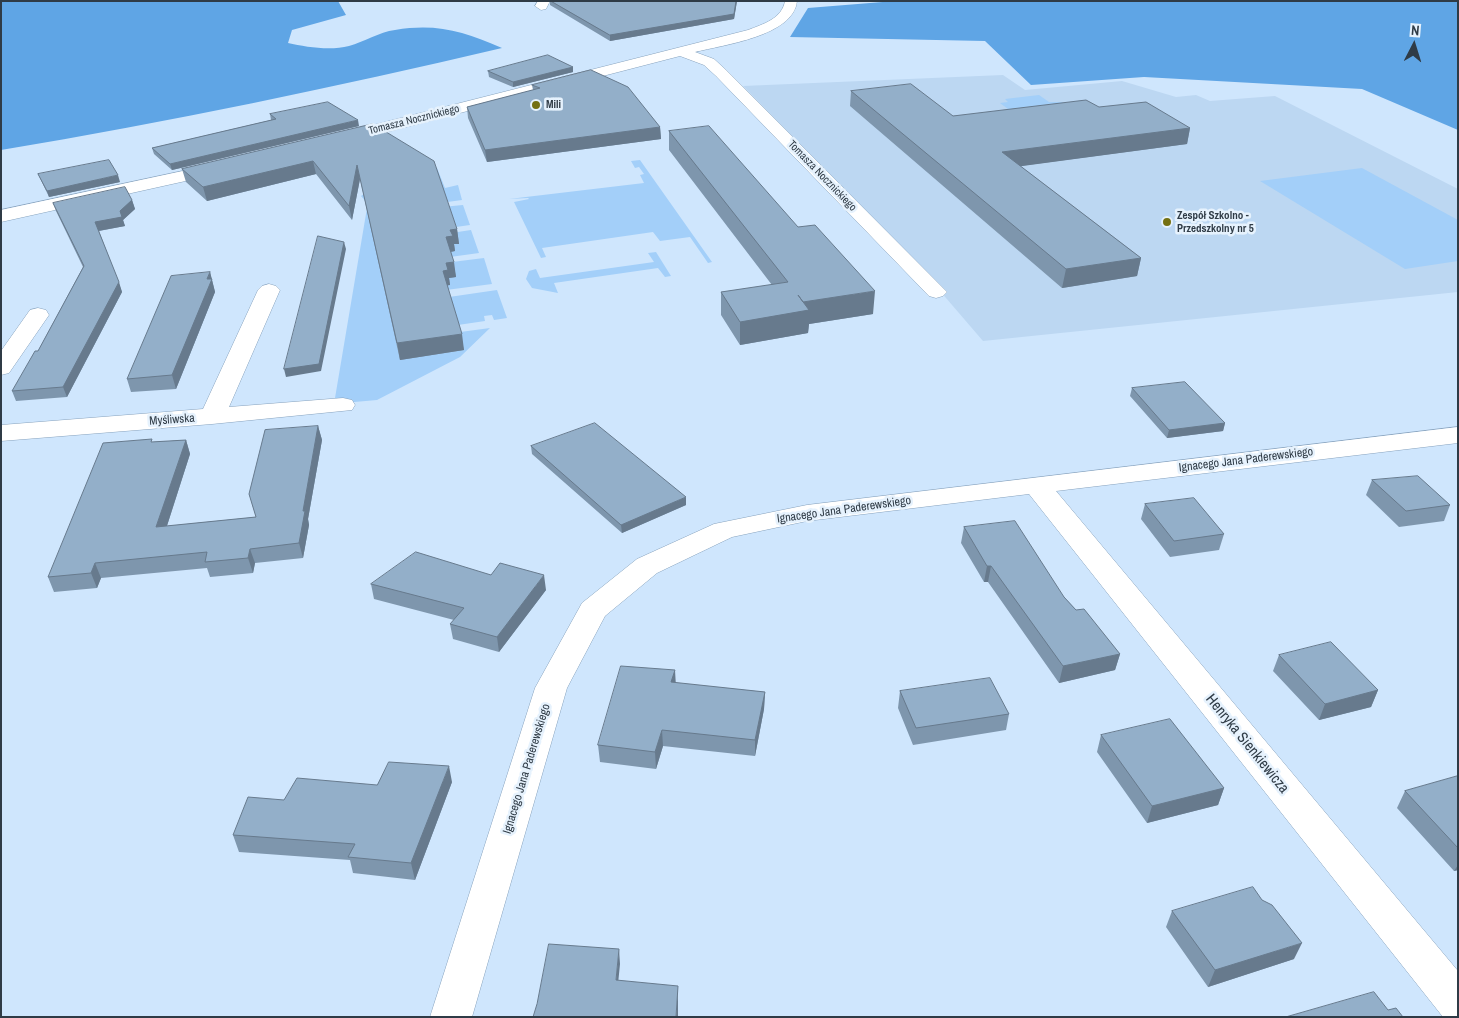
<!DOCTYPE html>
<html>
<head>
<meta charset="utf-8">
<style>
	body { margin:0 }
	#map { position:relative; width:1459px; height:1018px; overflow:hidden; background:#cfe6fd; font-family:"Archivo Narrow",sans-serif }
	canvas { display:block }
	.frame { position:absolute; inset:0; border:2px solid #2f3b46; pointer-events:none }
	.north { position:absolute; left:1389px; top:20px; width:50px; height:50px; -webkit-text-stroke:4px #e6f2fd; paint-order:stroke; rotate:5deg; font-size:14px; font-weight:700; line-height:20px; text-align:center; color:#2f3b46 }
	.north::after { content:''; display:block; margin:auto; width:18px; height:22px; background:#2f3b46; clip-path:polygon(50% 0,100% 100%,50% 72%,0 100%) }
</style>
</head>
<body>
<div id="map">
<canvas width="1459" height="1018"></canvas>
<div class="frame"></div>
<div class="north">N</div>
</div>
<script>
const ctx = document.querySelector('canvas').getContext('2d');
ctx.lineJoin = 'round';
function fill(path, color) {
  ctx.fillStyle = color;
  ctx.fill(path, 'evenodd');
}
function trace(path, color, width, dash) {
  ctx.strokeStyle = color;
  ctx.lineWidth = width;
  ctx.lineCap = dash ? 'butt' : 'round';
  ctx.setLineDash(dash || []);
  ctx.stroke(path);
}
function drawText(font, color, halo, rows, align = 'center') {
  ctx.font = font + ' "Archivo Narrow",sans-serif';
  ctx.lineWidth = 5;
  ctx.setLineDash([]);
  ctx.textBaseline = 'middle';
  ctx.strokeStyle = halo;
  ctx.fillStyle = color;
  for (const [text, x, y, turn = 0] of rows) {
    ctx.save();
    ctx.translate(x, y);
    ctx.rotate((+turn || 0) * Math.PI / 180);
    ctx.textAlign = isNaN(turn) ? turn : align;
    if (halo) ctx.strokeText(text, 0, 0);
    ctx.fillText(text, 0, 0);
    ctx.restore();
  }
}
const built = new Path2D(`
	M1003,75L1025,90L1122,81L1176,97L1196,95L1210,101L1275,96L1458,189V292L983,341L909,255L743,86Z`);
const green = new Path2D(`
	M1039,95L1049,102H1062L1073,109L1015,117L1005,110L1008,109L1000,103L1008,102L1005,99Z
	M640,160L712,262L708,263L690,237L660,241L653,232L542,248L546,257L541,258L514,202L529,199L528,198L509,199L644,183L640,175L644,174L639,167L635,168L631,161Z
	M437,168L445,188L458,185L462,200L440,203L400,359L457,351L453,333L490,328L460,357L377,400L343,403L344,398H335L367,208V203L361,196L384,180Z
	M1362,168L1458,220V261L1405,269L1260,181Z
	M463,205L470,225L449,228L442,207Z
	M471,230L479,253L450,257L449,252L451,233Z
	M656,252L671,276L665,277L658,268L554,283L558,293L532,288L526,279L529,271L536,269L540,278L654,262L648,253Z
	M484,258L492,284L446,290L445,286L452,262Z
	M497,290L507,318L494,320L492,315L484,316L485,321L451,326L449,297Z`);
const forest = new Path2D(`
	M1,1H338L346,15L292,30L288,43C306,47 330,51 349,46C364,42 379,32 395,30C438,23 464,32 502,48C336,87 169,122 1,150Z
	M895,1H1458V130L1362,89L1144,77L1031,85L985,41L790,37L808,8Z`);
const street = new Path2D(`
	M538,1H550L546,9L541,10L535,6Z
	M785,1H797C794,36 723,45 695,52L714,59L726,70L943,288L947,292L943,296L936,298L929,296L716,76L704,65L680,56L344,143L338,142L336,138L338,134L748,30C763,24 782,19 785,1Z
	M220,163L226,164L229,168L226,172L1,222V210Z
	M269,284L276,286L280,290L229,407L343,398L352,400L355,405L352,410L212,424L1,441V425L203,409L258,290L262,286Z
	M38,308L46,310L49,315L9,373L1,375V351L30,310Z
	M1458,427V443L1056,491L1458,971V1017H1443L1029,494L807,521L732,537L657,573L605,616L567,688L472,1017H430L535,688L582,603L637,559L714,524L807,505Z`);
const wall = new Path2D(`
	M550,1H737L734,19L610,41L550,5Z
	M573,67V72L513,87L489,77L488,71Z
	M532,85L660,127L661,139L487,162L468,118L467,107L533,90Z
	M851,91L953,116L1099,107L1190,128L1187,144L1020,166L1141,258L1137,276L1062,288L850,106Z
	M270,114L359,126L172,170L154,154L152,148L271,120Z
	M373,124L457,229L459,244H454L455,251L451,252L456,277L449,278L450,285H447L464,350L400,360L360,179L352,220L316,174L207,201L186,182L182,169Z
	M669,131L873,314L809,324L808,333L740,345L721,315V292L772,285L669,150Z
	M38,174L120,182L49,197Z
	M132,200L135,209L123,220L125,226L99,231L122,292L67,397L16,401L12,391L38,351L83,267L56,211L53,203Z
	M210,272L215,292L176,389L131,392L127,379Z
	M1132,388L1225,423L1223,431L1167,438L1130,396Z
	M318,426L322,440L308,519L309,525L303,558L255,563L253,573L210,577L207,568L101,578L97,588L54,592L48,577L153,442L186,440L190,454L167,526L256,517L249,494Z
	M531,446L686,505L622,533L532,454Z
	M1372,480L1450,505L1444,521L1399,527L1366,495Z
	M1145,504L1224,534L1219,550L1170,557L1141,519Z
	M964,527L1064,597L1076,610L1120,654L1115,670L1059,683L988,582H984L961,543Z
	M491,575L546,590L499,652L453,639L450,624L454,620L374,599L371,584Z
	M1279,655L1378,690L1371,707L1319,720L1273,671Z
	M675,670V683L765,692L764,709L755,756L663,746L656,769L600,762L598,745Z
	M900,691L1009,714L1006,730L913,745L898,708Z
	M1101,735L1224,788L1218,805L1147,823L1097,752Z
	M1458,776V870L1454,871L1397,808L1405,791Z
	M452,782L415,880L353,873L350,860L239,852L233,835L284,800L377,785Z
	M1172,911L1294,959L1208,987L1166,927Z`);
const shadedWall = new Path2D(`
	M737,1L734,19L610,41V35Z
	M573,67V72L513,87V82Z
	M358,120L359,126L172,170L170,164Z
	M660,127L661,139L487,162L485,150Z
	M1190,128L1187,144L1000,169L1002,152Z
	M313,161L316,174L207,201L203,187Z
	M357,165L360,179L352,220L349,206Z
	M118,175L120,182L49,197L47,191Z
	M132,200L135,209L123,220L125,226L98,231L95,222Z
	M457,229L459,244H454L455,251L449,252L446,237L450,230Z
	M344,242L346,249L321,371L286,377L284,369Z
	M1141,258L1137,276L1062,288L1066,269Z
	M454,262L456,277L449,278L450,285L445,286L443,271L446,263Z
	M210,272L215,292L176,389L172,375Z
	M119,282L122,292L67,397L63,387Z
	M875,291L873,314L809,324L808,333L740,345V322L803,302Z
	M462,334L464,350L400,360L397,343Z
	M1225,423L1223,431L1167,438L1169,430Z
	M318,426L322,440L308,519L309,525L303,558L299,543L303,511Z
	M186,440L190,454L162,541L156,527Z
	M686,497V505L622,533L621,525Z
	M250,549L255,563L253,573L248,558Z
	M95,563L101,578L97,588L91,573Z
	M987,566H991L988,582H984Z
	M544,575L546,590L499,652L497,637Z
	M1120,654L1115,670L1059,683L1063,666Z
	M675,670L676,687L671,682Z
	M1378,690L1371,707L1319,720L1325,704Z
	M765,692L764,709L755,756V740Z
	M662,730L663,746L656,769L655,752Z
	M449,766L452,782L415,880L411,863Z
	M1224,788L1218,805L1147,823L1152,806Z
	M1458,865V870L1454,871Z
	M1302,943L1294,959L1208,987L1215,970Z
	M619,949L620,964L617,994L616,980Z
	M678,986V1017H676Z`);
const building = new Path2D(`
	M551,1H736L734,14L610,35Z
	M548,55L573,67L513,82L488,71Z
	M591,70L628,87L660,127L485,150L467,107L540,88L532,85Z
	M911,84L953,116L1086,100L1099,107L1146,102L1190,128L1002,152L1141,258L1066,269L851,91Z
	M328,102L358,120L170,164L152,148L276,119L270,114Z
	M373,124L434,161L457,229L450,230L453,236L446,237L454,262L446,263L448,270L443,271L462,334L397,343L357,165L349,206L313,161L203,187L182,169Z
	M709,126L798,227L815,225L875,291L803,302L798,295L809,310L740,322L721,292L788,282L669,131Z
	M109,160L118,175L47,191L38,174Z
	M125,187L132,200L120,211L122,217L95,222L119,282L63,387L12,391L35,351H38L84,266L53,203Z
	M318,236L344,242L319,364L284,369Z
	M210,272L207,279H212L172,375L127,379L171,276Z
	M1185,382L1225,423L1169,430L1132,388Z
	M595,423L686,497L621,525L531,446Z
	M318,426L303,511H305L299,543L250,549L248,558L205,562L207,552L95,563L91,573L48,577L103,443L152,439L151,442L186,440L156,527L256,517L249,494L265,430Z
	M1418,476L1450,505L1406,511L1372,480Z
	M1194,498L1224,534L1174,541L1145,504Z
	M1015,521L1064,597L1076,610L1084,609L1120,654L1063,666L991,566H987L964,527Z
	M416,552L491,575L500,563L544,575L497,637L450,624L464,608L371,584Z
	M1331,642L1378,690L1325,704L1279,655Z
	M621,666L675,670L671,682L765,692L755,740L662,730L655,752L598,745Z
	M990,678L1009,714L916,728L900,691Z
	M1170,719L1224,788L1152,806L1101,735Z
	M389,762L449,766L411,863L348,857L355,844L233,835L248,797L284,800L297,778L377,785Z
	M1458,776V848L1405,791Z
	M1253,887L1262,900L1272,905L1302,943L1215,970L1172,911Z
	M549,944L619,949L616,980L678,986L676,1017H533L537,1004Z
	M1374,992L1388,1010L1396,1008L1403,1017H1286Z`);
const markers = [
	[536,105,5,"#747012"],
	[1167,222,5,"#747012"]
];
const farPoinames = [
	["Mili",546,105],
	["Zespół Szkolno -",1177,216],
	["Przedszkolny nr 5",1177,229]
];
const farStreetnames = [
	["Tomasza Nocznickiego",414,120,-14],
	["Tomasza Nocznickiego",822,176,46]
];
const streetNames = [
	["Myśliwska",172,420,-4],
	["Ignacego Jana Paderewskiego",1246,460,-7],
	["Ignacego Jana Paderewskiego",844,510,-8],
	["Ignacego Jana Paderewskiego",527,769,-73]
];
const nearStreetnames = [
	["Henryka Sienkiewicza",1247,744,51]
];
fill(built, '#bcd7f2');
fill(green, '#a3cff9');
fill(forest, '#5fa5e5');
trace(street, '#87a2bd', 1);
fill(street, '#fff');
fill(wall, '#7e96ad');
fill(shadedWall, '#677a8d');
fill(building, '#93afc9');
trace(building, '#677a8d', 1);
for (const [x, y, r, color] of markers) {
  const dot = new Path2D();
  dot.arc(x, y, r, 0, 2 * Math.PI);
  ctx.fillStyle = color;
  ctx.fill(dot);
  trace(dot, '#e6f2fd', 2);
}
drawText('bold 11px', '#2f3b46', '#e6f2fd', farPoinames, 'left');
drawText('11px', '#2f3b46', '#e6f2fd', farStreetnames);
drawText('12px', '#2f3b46', '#e6f2fd', streetNames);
drawText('15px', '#2f3b46', '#e6f2fd', nearStreetnames);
</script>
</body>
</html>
